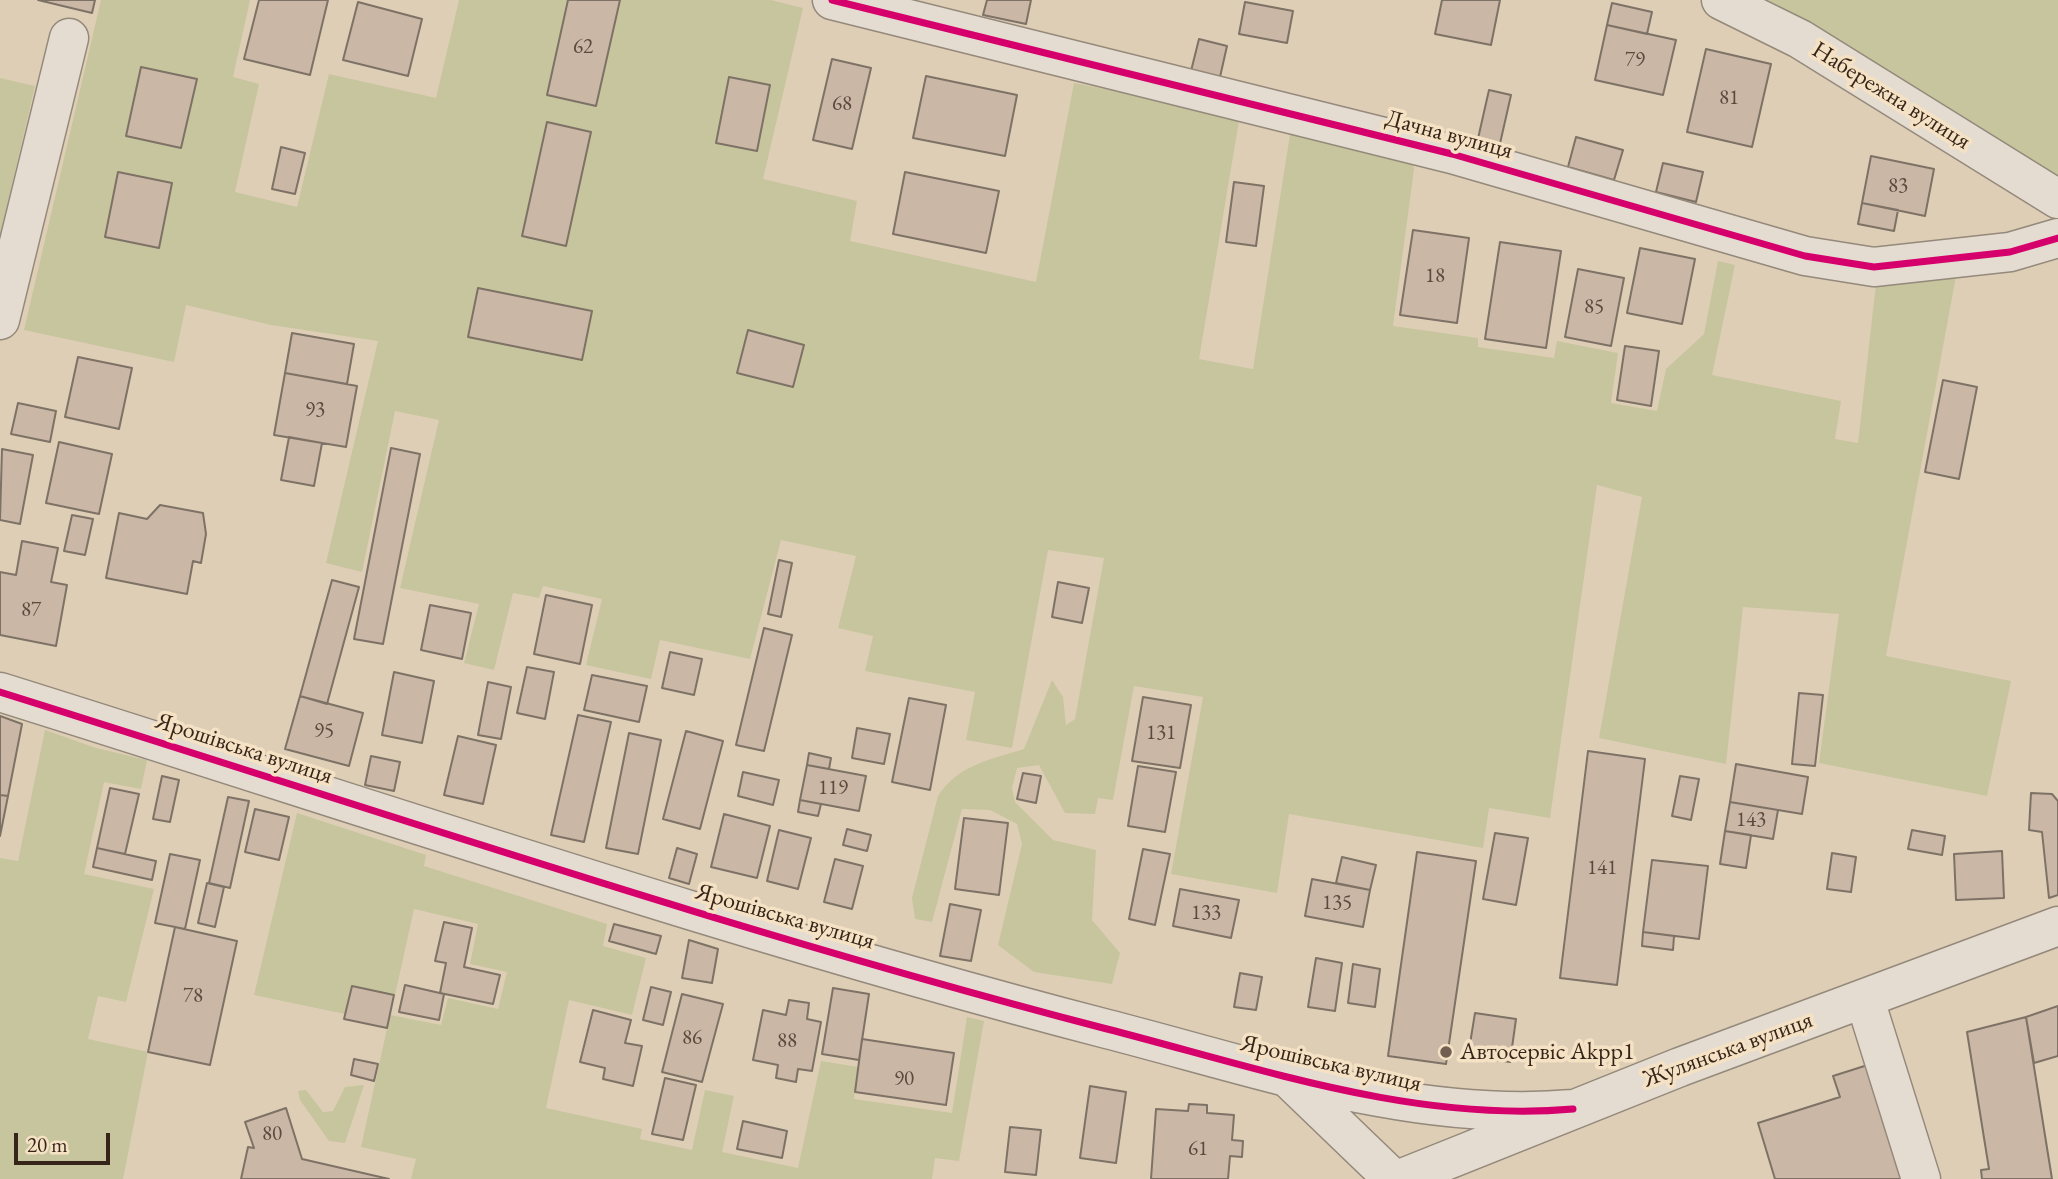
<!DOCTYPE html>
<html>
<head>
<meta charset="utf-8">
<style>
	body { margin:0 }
	#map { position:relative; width:2058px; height:1179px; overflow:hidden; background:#deceb6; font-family:"EB Garamond",serif }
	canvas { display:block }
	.scale { position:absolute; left:14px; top:1133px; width:96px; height:32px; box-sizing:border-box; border:4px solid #37251a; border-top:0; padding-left:9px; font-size:21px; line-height:24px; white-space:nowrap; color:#37251a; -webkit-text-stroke:5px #f5e1c4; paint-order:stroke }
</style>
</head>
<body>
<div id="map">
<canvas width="2058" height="1179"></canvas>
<div class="scale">20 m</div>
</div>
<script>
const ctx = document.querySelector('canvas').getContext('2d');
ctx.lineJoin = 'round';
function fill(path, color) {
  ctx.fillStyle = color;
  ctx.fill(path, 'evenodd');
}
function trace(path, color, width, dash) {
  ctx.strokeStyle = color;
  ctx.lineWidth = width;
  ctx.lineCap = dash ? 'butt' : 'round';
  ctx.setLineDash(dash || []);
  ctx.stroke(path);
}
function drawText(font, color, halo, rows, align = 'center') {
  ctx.font = font + ' "EB Garamond",serif';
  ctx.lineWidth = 7;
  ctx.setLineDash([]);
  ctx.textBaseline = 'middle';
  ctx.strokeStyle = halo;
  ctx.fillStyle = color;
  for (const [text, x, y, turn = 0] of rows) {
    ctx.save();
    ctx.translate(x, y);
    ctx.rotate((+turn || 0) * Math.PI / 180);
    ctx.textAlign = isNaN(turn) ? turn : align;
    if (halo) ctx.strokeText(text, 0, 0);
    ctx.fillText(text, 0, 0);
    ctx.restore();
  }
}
const green = new Path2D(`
	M101,0H250L233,77L259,84L235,192L297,207L329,74L436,98L459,0H771L803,8L763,179L857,201L850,241L1036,282L1074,83L1240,115L1199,359L1253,369L1291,128L1411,159L1414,169L1393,326L1478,338V347L1554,358L1557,341L1618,353L1611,403L1657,411L1666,369L1704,334L1718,261L1735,265L1712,375L1841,401L1835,439L1858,443L1876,284L1956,276L1886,656L2011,681L1987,796L1819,763L1839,614L1743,607L1726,764L1599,738L1642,497L1597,485L1550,818L1489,808L1483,848L1289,814L1277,893L1171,874L1203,697L1134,686L1113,800L1098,798L1095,814L1065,813L1039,765L1017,768L1012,788L1015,802L1053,840L1096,850L1092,920L1120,953L1112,984L1034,972L998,945L1022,844L1017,824L990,810L962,809L932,922L915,919L912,898L938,796C959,764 990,760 1024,749L1052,680L1063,697L1066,725L1075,719L1104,558L1048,550L1012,748L966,740L975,692L865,671L873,636L838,628L856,556L781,540L750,659L660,640L651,679L586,665L602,599L543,586L539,598L513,593L494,670L464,663L479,604L400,588L439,420L395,411L362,572L326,563L378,341L271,325L186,305L174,362L24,330Z
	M1762,0H2058V175L2055,178Z
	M0,78L35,86L0,236Z
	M45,730L96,748L147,760L141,789L104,782L84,874L154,889L126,1002L98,996L88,1039L148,1052L123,1179H0V858L18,861Z
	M297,813L426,855L424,866L607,924L603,946L646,958L632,1015L569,1000L546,1108L642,1129L640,1139L692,1150L705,1090L734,1096L722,1152L798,1168L821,1061L858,1067L854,1099L952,1113L967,1017L984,1021L959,1161L935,1158L932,1179H411L416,1159L361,1147L390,1015L441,1025L448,998L498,1009L507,972L470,964L478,924L414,909L395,995L352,986L345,1014L254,995Z
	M364,1085L345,1143L329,1141L300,1100L298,1091L306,1090L323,1112L333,1111L345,1087Z`);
const building = new Path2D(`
	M38,0H95L92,13Z
	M259,0H328L310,75L244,59Z
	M568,0H620L596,106L547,95Z
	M987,0H1031L1026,24L983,15Z
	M1442,0H1500L1491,45L1435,34Z
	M358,2L422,19L408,76L343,60Z
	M1245,2L1293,11L1287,43L1239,34Z
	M1612,3L1652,12L1647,34L1607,25Z
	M1607,25L1676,40L1663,95L1595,80Z
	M1199,39L1227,46L1220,77L1191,71Z
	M1706,49L1771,64L1752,147L1687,132Z
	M832,59L871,68L852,149L813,140Z
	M141,67L197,79L181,148L126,136Z
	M926,76L1017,95L1005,156L913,138Z
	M729,77L770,85L757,151L716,143Z
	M1489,90L1511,95L1499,148L1477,143Z
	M547,122L591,132L566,246L522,236Z
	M1576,137L1623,150L1614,180L1568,167Z
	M281,147L305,153L295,194L272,189Z
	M1871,156L1934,169L1925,216L1862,203Z
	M1663,163L1703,172L1696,202L1656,192Z
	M118,172L172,183L159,248L105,237Z
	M905,172L999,191L986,253L893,234Z
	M1234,182L1264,186L1256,246L1226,242Z
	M1862,203L1898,210L1894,231L1858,224Z
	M1413,230L1469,238L1457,323L1400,315Z
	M1500,242L1561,251L1546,348L1485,339Z
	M1640,248L1695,259L1682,324L1627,313Z
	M1578,269L1624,278L1611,346L1565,337Z
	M478,288L592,311L582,360L468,337Z
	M748,330L804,345L793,387L737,373Z
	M292,333L354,344L347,384L285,373Z
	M1625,346L1659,351L1651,406L1617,400Z
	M78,357L132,368L119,429L65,417Z
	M285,373L357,386L346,447L274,435Z
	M1943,380L1977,387L1959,479L1925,472Z
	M18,403L56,411L50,442L11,434Z
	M289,437L322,443L314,486L281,480Z
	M59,442L112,454L99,514L46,503Z
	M391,448L420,454L383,644L354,639Z
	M2,449L33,455L20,524L0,520Z
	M160,505L203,513L206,534L201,563L193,561L187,594L106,578L119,513L147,519Z
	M72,515L93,519L85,555L64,551Z
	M22,541L58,548L51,582L67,585L56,646L0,635V572L16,575Z
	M779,560L792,563L781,617L768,614Z
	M332,580L359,587L327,704L300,696Z
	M1058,582L1089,588L1082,623L1052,617Z
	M546,595L592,605L580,664L534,654Z
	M430,605L471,613L462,659L421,650Z
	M764,628L792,635L764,751L736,745Z
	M670,652L702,659L694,695L662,688Z
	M527,667L554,672L545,719L517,713Z
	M394,672L434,681L422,743L382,735Z
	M592,675L647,686L639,722L584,710Z
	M488,682L511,687L501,739L478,735Z
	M1799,693L1823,695L1815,766L1792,764Z
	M300,696L363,713L349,766L285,749Z
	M1143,697L1191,705L1180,768L1132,761Z
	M909,698L946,705L930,790L892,782Z
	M578,715L611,722L584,842L551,835Z
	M0,716L22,724L8,796L0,795Z
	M857,728L890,734L884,764L852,758Z
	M686,731L723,741L700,829L663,819Z
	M629,733L661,740L638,854L606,848Z
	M458,736L496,745L483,804L444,795Z
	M1588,751L1645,759L1617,985L1560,978Z
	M809,753L831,758L829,769L807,765Z
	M371,756L400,762L394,791L365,785Z
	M1736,764L1808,777L1802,814L1730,802Z
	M807,765L866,776L859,811L800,800Z
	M1138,766L1176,772L1165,832L1128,826Z
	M743,772L779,780L773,805L738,796Z
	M1023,773L1041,776L1036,803L1017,799Z
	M162,776L179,780L170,822L153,819Z
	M1680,776L1699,779L1691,820L1672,816Z
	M110,788L139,794L125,854L97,848Z
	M2031,793L2052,794L2058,801V895L2049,898L2042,832L2029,830Z
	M0,795L8,796L0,836Z
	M228,797L249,801L230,888L209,883Z
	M800,800L821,804L818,816L798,812Z
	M1730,802L1778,810L1773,839L1725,831Z
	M255,809L289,817L279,860L245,852Z
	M724,814L770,826L757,878L711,867Z
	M964,818L1008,823L999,895L955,889Z
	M847,829L871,835L867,851L843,845Z
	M779,830L811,838L798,889L767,881Z
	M1912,830L1945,836L1942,855L1908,849Z
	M1725,831L1751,835L1746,868L1720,864Z
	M1495,833L1528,838L1516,905L1483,899Z
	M97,848L156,861L152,880L93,867Z
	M677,848L697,854L689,884L669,878Z
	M1143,849L1170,854L1155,925L1129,919Z
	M2002,851L2004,898L1956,900L1954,854Z
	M1417,852L1476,861L1446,1064L1388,1056Z
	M1832,853L1856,857L1851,892L1827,889Z
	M170,854L200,860L185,929L155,923Z
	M1342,857L1376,865L1370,890L1336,883Z
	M835,859L863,866L852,909L824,902Z
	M1652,860L1708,866L1699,939L1643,932Z
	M1312,879L1370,890L1363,927L1305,916Z
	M207,883L224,887L215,927L198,923Z
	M1180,889L1239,900L1231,938L1173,926Z
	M950,904L981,910L971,961L940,956Z
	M444,922L472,928L464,967L500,975L493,1004L440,993L446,963L435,961Z
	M614,924L661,936L656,954L609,941Z
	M175,927L237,941L210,1065L148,1052Z
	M1643,932L1674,936L1673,950L1642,946Z
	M689,940L718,949L712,983L682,978Z
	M1316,958L1342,963L1335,1011L1308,1007Z
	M1353,964L1380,969L1375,1007L1348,1003Z
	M1240,973L1262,977L1256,1010L1234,1007Z
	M405,985L444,994L439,1020L399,1012Z
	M352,986L394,995L387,1028L344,1019Z
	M651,987L671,992L663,1025L643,1020Z
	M833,988L869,994L859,1060L822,1054Z
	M682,994L723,1004L702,1082L662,1072Z
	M789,1000L809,1003L807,1019L821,1022L812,1071L798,1069L796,1082L776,1078L778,1065L753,1060L763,1010L786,1015Z
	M2058,1006V1056L2034,1063L2026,1017Z
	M593,1010L631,1020L625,1043L642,1046L633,1086L603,1079L605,1068L580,1062Z
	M1475,1013L1516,1019L1510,1062L1468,1056Z
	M2026,1017L2052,1179H1982L1981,1170L1989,1169L1967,1032Z
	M862,1039L954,1053L946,1105L855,1092Z
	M354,1059L378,1064L374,1081L351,1075Z
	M1874,1063L1909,1179H1775L1758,1123L1840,1097L1833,1076Z
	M665,1078L696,1085L683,1140L652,1134Z
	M1090,1086L1126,1092L1116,1163L1080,1158Z
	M1189,1104L1207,1105V1113L1234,1115L1232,1140L1243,1141L1242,1157L1230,1156L1228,1179H1151L1156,1109L1188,1111Z
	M286,1108L302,1159L389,1179H241L248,1147L254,1148L245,1122Z
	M743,1121L787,1131L782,1158L737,1149Z
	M1010,1127L1041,1130L1036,1175L1005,1172Z`);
const minor = new Path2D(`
	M832,0L1452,154L1805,256L1874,267L2010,252L2058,238
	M1721,0L1800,39L2058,199
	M0,320L69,38
	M0,692C368,807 734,932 1107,1029C1259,1068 1415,1123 1573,1109
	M1865,1000L1921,1179
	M1287,1077L1393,1179
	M1400,1179L1680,1067L2058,926`);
const cycleway = new Path2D(`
	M832,0L1452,154L1805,256L1874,267L2010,252L2058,238
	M0,692C368,807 734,932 1107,1029C1259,1068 1415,1123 1573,1109`);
const markers = [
	[1446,1052,7,"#716051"]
];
const numberNames = [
	["62",583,47],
	["79",1635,60],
	["81",1729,98],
	["68",842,104],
	["83",1898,186],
	["18",1435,276],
	["85",1594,307],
	["93",315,410],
	["87",31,610],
	["95",324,731],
	["131",1161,733],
	["119",833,788],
	["143",1751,820],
	["141",1602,868],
	["135",1337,903],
	["133",1206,913],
	["78",193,996],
	["86",692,1038],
	["88",787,1041],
	["90",904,1079],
	["80",272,1134],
	["61",1198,1149]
];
const streetNames = [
	["Набережна вулиця",1891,96,32],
	["Дачна вулиця",1449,135,15],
	["Ярошівська вулиця",244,749,18],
	["Ярошівська вулиця",785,917,16],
	["Жулянська вулиця",1728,1050,-20],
	["Ярошівська вулиця",1331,1064,13]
];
const poiNames = [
	["Автосервіс Akpp1",1460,1052]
];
fill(green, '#c7c59e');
fill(building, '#cbb7a6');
trace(building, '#7d7265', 2);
trace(minor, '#94897b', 41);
trace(minor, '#e4dcd0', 38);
trace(cycleway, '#d6006c', 7);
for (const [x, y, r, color] of markers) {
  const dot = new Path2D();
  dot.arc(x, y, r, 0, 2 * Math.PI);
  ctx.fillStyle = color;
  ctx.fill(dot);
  trace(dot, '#f5e1c4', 2.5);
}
drawText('21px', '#5d4a3e', null, numberNames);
drawText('24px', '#37251a', '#f5e1c4', streetNames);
drawText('24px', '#37251a', '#f5e1c4', poiNames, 'left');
</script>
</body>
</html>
